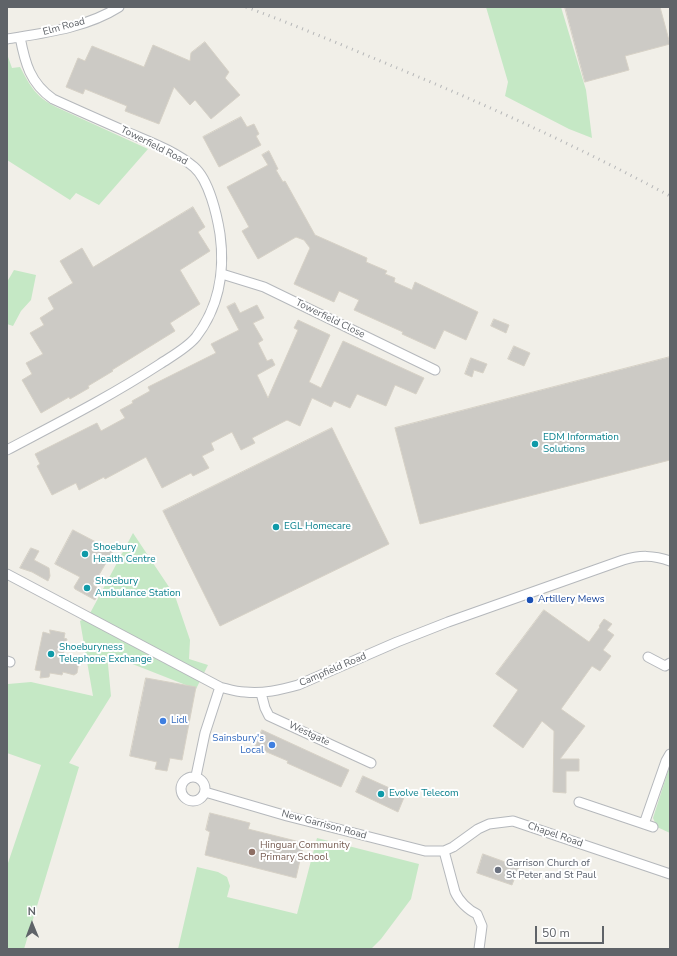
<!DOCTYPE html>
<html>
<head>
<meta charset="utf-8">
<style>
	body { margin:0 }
	#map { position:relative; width:677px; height:956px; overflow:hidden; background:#f1efe8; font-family:"Nunito Sans",sans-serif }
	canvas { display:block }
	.frame { position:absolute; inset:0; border:8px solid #5f6368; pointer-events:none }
	.north { position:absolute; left:12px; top:904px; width:40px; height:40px; -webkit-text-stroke:3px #fff; paint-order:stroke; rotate:359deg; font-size:11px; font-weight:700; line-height:16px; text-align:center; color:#5f6368 }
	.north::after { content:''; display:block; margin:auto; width:14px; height:18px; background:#5f6368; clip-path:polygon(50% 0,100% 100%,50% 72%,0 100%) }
	.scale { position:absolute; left:535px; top:926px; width:69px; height:18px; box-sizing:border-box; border:2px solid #5f6368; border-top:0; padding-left:5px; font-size:12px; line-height:14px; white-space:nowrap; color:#5f6368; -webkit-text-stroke:3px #fff; paint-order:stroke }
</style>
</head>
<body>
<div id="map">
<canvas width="677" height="956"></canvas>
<div class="frame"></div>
<div class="north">N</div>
<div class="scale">50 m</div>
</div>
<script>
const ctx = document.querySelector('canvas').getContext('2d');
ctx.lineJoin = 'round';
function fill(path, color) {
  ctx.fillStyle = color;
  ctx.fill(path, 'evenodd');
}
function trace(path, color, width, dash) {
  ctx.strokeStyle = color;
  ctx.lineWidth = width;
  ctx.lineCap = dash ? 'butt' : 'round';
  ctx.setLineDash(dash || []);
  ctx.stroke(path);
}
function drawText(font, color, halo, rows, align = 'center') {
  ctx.font = font + ' "Nunito Sans",sans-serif';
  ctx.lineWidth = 4;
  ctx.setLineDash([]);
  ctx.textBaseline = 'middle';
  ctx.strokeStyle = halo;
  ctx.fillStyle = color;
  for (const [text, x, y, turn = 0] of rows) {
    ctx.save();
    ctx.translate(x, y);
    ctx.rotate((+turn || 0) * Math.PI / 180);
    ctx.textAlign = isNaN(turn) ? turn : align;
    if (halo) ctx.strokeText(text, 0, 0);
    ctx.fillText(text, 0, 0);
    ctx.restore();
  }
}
const green = new Path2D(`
	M486,7H561L586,90L592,138L569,129L505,96L508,82Z
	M7,54L12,68L20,67C31,87 35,96 56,107L148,149L99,205L76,193L70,200L7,160Z
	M14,270L36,275L31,300L21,311L13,326L7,324V282Z
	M133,533L175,596L190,640L189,659L208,665L196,689L107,654L111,696L69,763L79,767L24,949H7V866L41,765L7,753L8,684L31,682L93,696L80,621L88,617Z
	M670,765V833L657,827L653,818Z
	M317,838L419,864L411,899L381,939L371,949H178L197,867L218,872L227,877L230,886L227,897L297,914Z`);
const building = new Path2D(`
	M565,7H660L670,44L625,56L629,70L585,82Z
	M205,42L229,72L225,78L240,95L211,119L195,100L190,105L174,87L159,124L125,111L127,106L85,89L83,94L66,87L78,58L85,61L92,46L144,67L153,45L190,61L191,53Z
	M241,117L247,127L254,124L259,134L256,136L261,145L219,167L203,137Z
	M269,151L278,169L276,170L283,182L285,181L315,235L367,258L366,262L387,271L385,274L395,278L394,282L412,290L415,282L478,312L466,340L444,330L435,349L402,334L403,332L394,328L354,310L359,300L339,291L334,302L294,284L310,248L304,240L296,237L258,259L242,231L249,227L227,187L268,165L262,155Z
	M193,207L205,227L198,232L210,251L180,270L200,304L170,323L175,331L112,370L113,371L88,386L89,388L70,399L69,397L41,413L22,380L32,374L26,363L43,354L30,333L44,325L40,318L54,309L48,298L73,283L60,261L82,248L93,267Z
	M235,303L240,313L257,305L264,318L253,323L263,340L258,343L267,361L272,359L275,365L257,375L268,398L298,330L294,328L298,320L330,335L309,382L321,388L343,341L424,378L416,394L395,385L386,406L357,394L350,408L334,401L331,407L312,398L300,426L287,420L252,438L255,443L241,450L232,432L211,443L214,450L202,456L209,468L193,476L191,473L162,488L146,457L105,479L104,477L79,490L76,483L52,495L37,466L40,464L35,454L97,423L101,431L125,418L120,410L133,403L132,401L150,391L148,387L216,353L211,344L239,330L227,307Z
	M494,319L509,325L506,333L491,326Z
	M514,346L530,353L524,366L508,359Z
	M670,357V460L420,524L395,428Z
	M471,358L487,364L483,373L474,370L472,377L465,374Z
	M332,428L389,544L220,626L163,511Z
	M73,530L113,551L93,585L100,589L95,600L75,589L74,587L80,577L55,564Z
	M31,548L39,551L34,560L49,568L50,576L48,581L32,572L20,568Z
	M544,610L589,642L600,627L599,626L604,619L612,624L607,630L614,635L603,650L611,656L600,671L592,666L561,709L585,726L560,759H579V771H566V793L553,792L554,731L542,721L523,748L493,726L518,690L496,674Z
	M50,630L65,633L64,638L67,639L63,655L77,658L79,661L77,673L74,675L63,672L62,675L50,673L49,677L40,678L41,671L35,670L43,632L50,634Z
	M146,678L196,687L182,760L170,758L167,771L155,769L157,762L130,756Z
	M262,730L349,770L341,787L287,763L288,761L255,747Z
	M363,776L405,795L398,812L356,792Z
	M210,813L250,823L248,829L304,843L296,878L205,855L210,832L206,830Z
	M483,854L519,867L512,885L477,873Z`);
const minor = new Path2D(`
	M7,39C44,33 86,28 119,7
	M222,274L264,287L435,370
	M7,450C58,423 111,396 160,364C172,356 187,348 196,337C219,307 225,271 220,234C217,215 209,180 194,167C175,151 150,142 127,132C102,121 77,110 53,99C30,83 25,63 20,37
	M7,574L220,687C228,689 236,692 245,692C263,694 280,690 298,685L397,642L448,622L623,560C640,555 653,555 670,561
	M648,657L665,666L670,663
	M7,661L10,662
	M261,693L265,708L269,716L371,763
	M196,776L205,733L220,687
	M181 789a12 12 0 1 1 24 0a12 12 0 1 1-24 0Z
	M205,792L287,816L425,851H444L453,847L478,829L489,824L513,821L670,874
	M579,802L653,827
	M644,824L666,761L670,754
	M444,851L455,892C459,901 468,910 477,914L482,926L479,949`);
const rail = new Path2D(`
	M246,7C295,25 342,45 390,65C485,104 579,147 670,196`);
const markers = [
	[535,444,4,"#0f9aa8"],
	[276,527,4,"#0f9aa8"],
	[85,554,4,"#0f9aa8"],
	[87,588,4,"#0f9aa8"],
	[530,600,4,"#1a4fb4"],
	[51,654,4,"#0f9aa8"],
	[163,721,4,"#3f7fe0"],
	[272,745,4,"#3f7fe0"],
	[381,794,4,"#0f9aa8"],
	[252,852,4,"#8d6e63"],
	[498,870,4,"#6b7280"]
];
const streetNames = [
	["Elm Road",64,27,-15],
	["Towerfield Road",154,146,27],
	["Towerfield Close",330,319,26],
	["Campfield Road",333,670,-23],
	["Westgate",309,734,25],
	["New Garrison Road",324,825,15],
	["Chapel Road",555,835,19]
];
const cultureNames = [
	["EDM Information",543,438],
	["Solutions",543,450],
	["EGL Homecare",284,527],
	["Shoebury",93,548],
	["Health Centre",93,560],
	["Shoebury",95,582],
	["Ambulance Station",95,594],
	["Shoeburyness",59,648],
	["Telephone Exchange",59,660],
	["Evolve Telecom",389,794]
];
const transitNames = [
	["Artillery Mews",538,600]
];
const shopNames = [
	["Lidl",171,721],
	["Sainsbury's",264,739,"right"],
	["Local",264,751,"right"]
];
const educationNames = [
	["Hinguar Community",260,846],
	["Primary School",260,858]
];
const worshipNames = [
	["Garrison Church of",506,864],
	["St Peter and St Paul",506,876]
];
fill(green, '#c5e8c5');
fill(building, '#cccac5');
trace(building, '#d6d1c6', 1);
trace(minor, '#b5b8bc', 11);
trace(minor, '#fff', 9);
trace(rail, '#b6b7b8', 3, [1, 5]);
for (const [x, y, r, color] of markers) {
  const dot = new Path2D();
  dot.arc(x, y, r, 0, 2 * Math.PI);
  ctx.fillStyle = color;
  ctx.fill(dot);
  trace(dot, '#fff', 1.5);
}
drawText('10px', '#5f6368', '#fff', streetNames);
drawText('10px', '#0d838f', '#fff', cultureNames, 'left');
drawText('10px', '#164399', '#fff', transitNames, 'left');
drawText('10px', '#366cbe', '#fff', shopNames, 'left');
drawText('10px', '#785e54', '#fff', educationNames, 'left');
drawText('10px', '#5b616d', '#fff', worshipNames, 'left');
</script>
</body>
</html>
